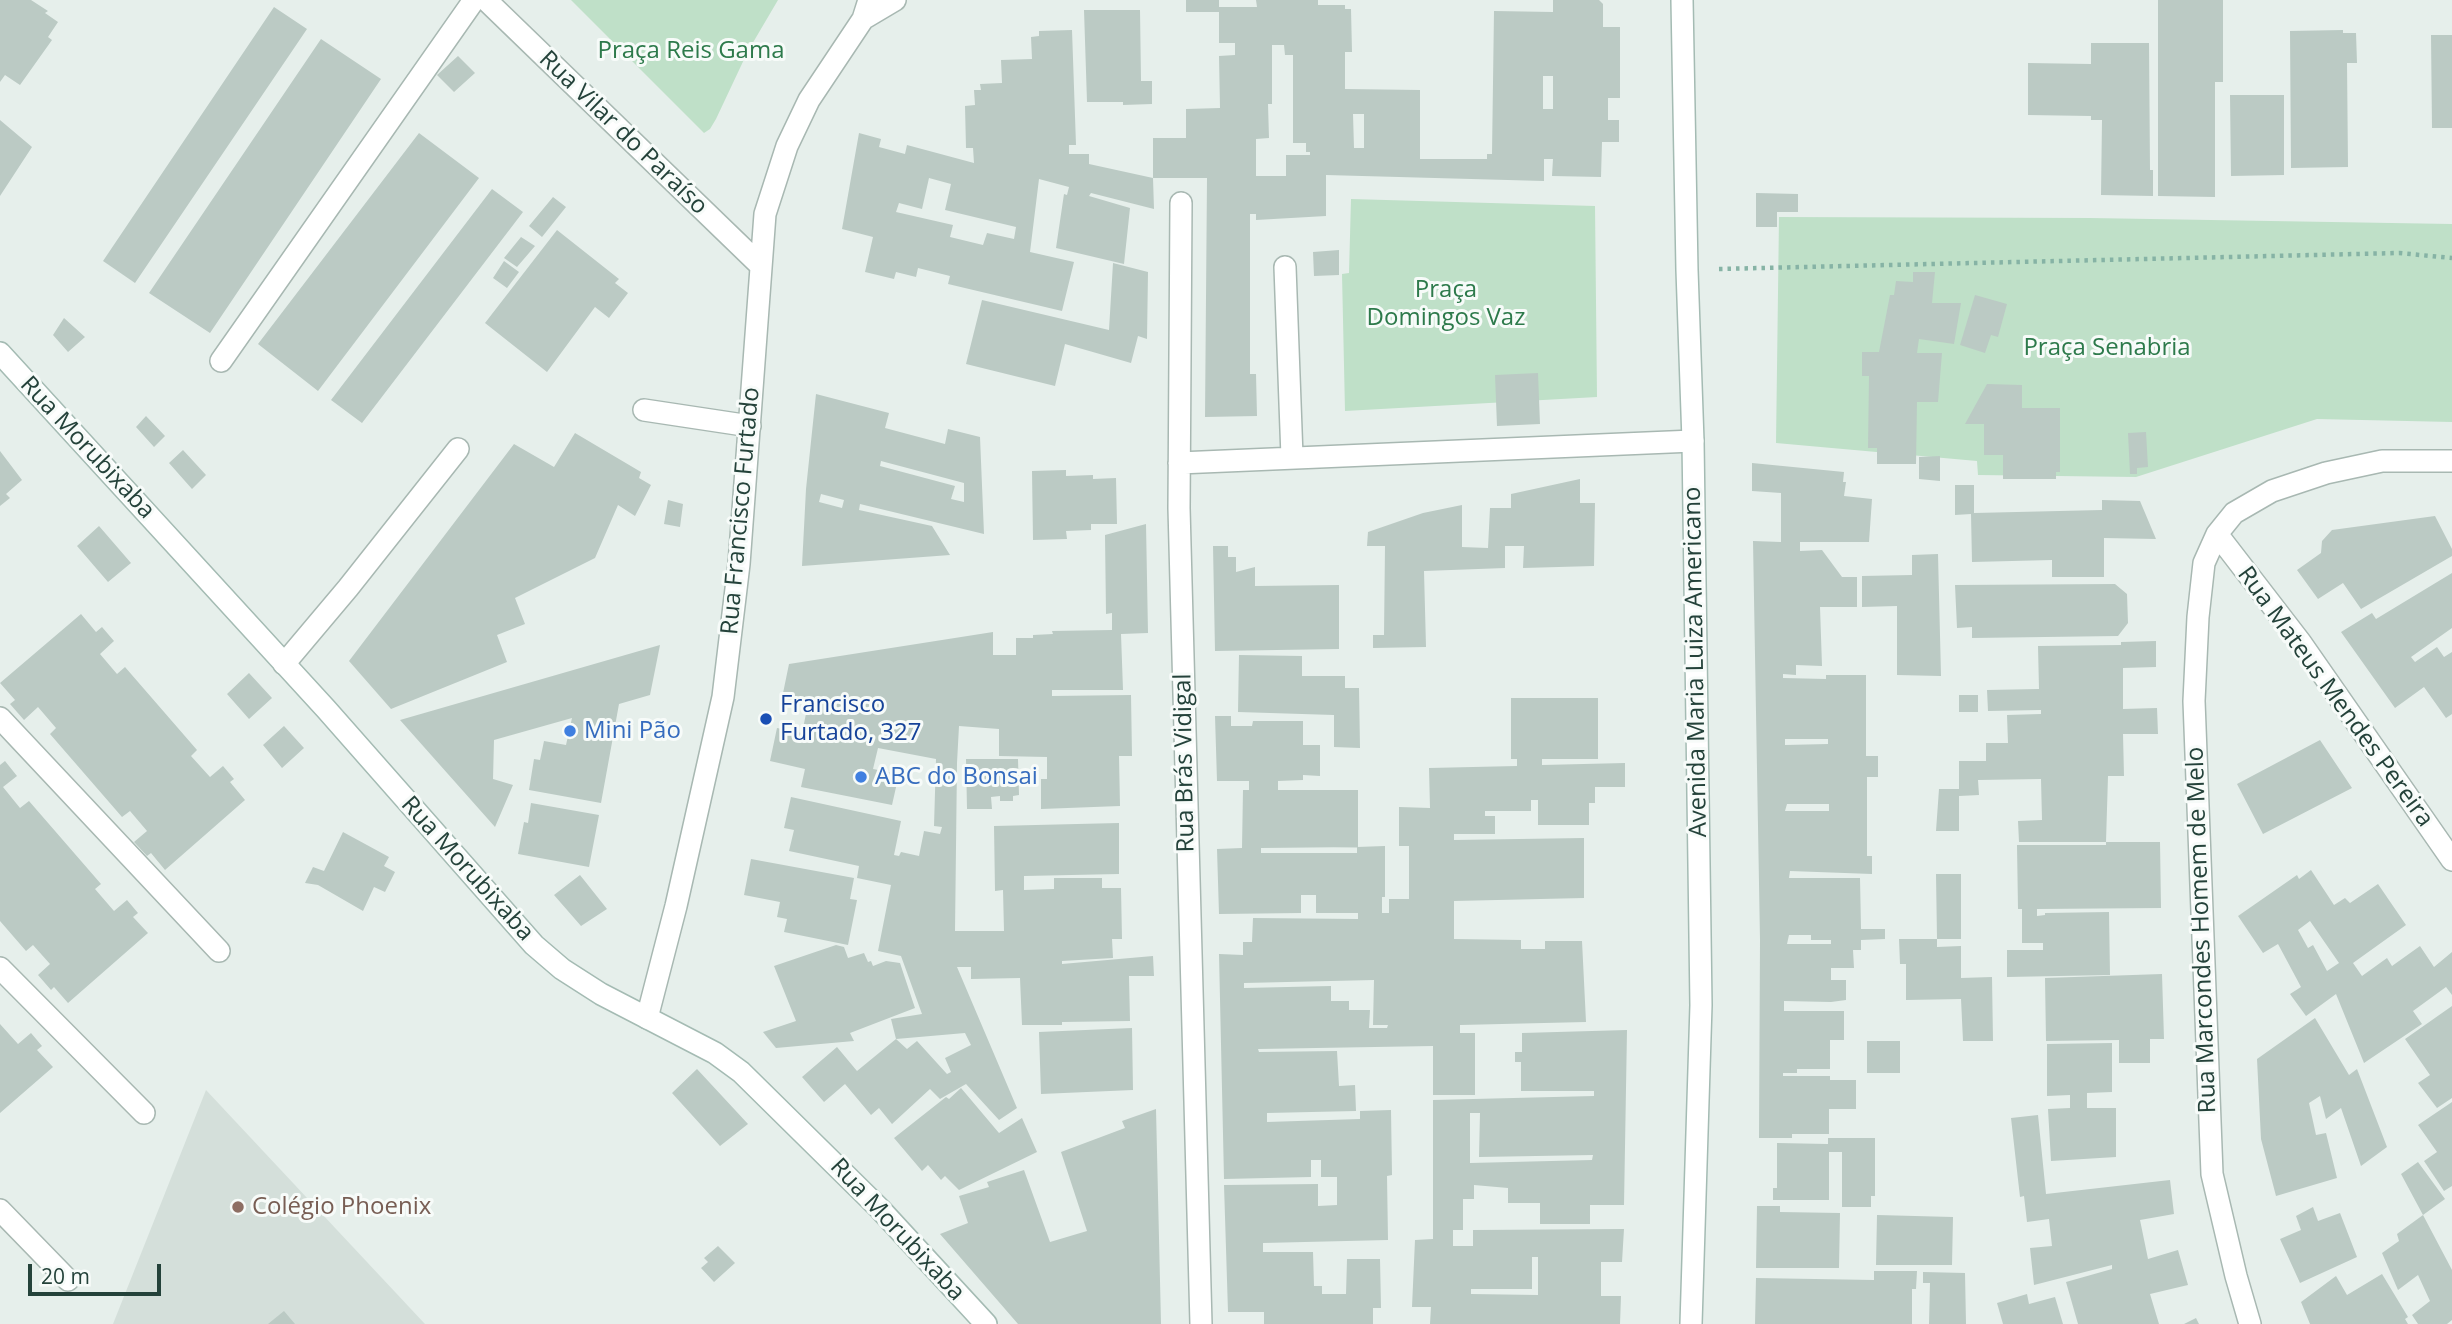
<!DOCTYPE html>
<html>
<head>
<meta charset="utf-8">
<style>
	body { margin:0 }
	#map { position:relative; width:2452px; height:1324px; overflow:hidden; background:#e6efeb; font-family:"Open Sans",sans-serif }
	canvas { display:block }
	.scale { position:absolute; left:28px; top:1264px; width:133px; height:32px; box-sizing:border-box; border:4px solid #24423a; border-top:0; padding-left:9px; font-size:21px; line-height:24px; white-space:nowrap; color:#24423a; -webkit-text-stroke:5px #f7fbf9; paint-order:stroke }
</style>
</head>
<body>
<div id="map">
<canvas width="2452" height="1324"></canvas>
<div class="scale">20 m</div>
</div>
<script>
const ctx = document.querySelector('canvas').getContext('2d');
ctx.lineJoin = 'round';
function fill(path, color) {
  ctx.fillStyle = color;
  ctx.fill(path, 'evenodd');
}
function trace(path, color, width, dash) {
  ctx.strokeStyle = color;
  ctx.lineWidth = width;
  ctx.lineCap = dash ? 'butt' : 'round';
  ctx.setLineDash(dash || []);
  ctx.stroke(path);
}
function drawText(font, color, halo, rows, align = 'center') {
  ctx.font = font + ' "Open Sans",sans-serif';
  ctx.lineWidth = 6;
  ctx.setLineDash([]);
  ctx.textBaseline = 'middle';
  ctx.strokeStyle = halo;
  ctx.fillStyle = color;
  for (const [text, x, y, turn = 0] of rows) {
    ctx.save();
    ctx.translate(x, y);
    ctx.rotate((+turn || 0) * Math.PI / 180);
    ctx.textAlign = isNaN(turn) ? turn : align;
    if (halo) ctx.strokeText(text, 0, 0);
    ctx.fillText(text, 0, 0);
    ctx.restore();
  }
}
const built = new Path2D(`
	M206,1090L425,1324H113Z`);
const green = new Path2D(`
	M571,0H778L748,51L716,119L710,129L704,133Z
	M1351,199L1595,206L1597,397L1345,411L1342,274L1349,273Z
	M1779,217L2090,218L2452,224V422L2317,419L2136,477L1978,475L1977,461L1776,443Z`);
const building = new Path2D(`
	M0,0H31L48,11L45,13L58,22L48,37L52,40L20,85L5,75L0,82Z
	M1186,0H1219V7H1257L1256,0H1318V5H1345V9H1351L1352,52H1345V89L1420,90V159H1487V154H1492L1494,11L1553,12V0H1599L1603,4V27H1620V98H1608V120H1619V142H1602L1601,177L1552,176L1553,159H1544V181L1326,175V216L1256,220V214H1250V374H1256L1257,416L1205,417L1207,178H1153L1154,209L1091,193L1089,196L1130,208L1124,264L1056,248L1064,194L1067,195L1069,187L1039,179L1030,252L1074,262L1062,311L948,284L950,276L918,268L916,277L896,272L894,279L865,272L873,237L842,229L859,133L881,139L879,147L905,154L907,145L974,163L973,148H966L965,106L975,105L974,90H981L980,84L1002,83L1001,60L1032,59L1031,37L1039,36V31L1072,30L1076,145H1069V154H1089V164L1153,178V138H1186V109L1220,108L1219,56L1235,55V43H1219V12H1186ZM1272,45H1284L1285,55H1293V143H1306V152H1310V155H1286V176H1256V139L1269,138L1268,104H1272ZM1543,76H1553V109H1543ZM1353,114H1364V148H1354ZM929,178L951,184L945,210L1016,227L1014,239L987,233L983,245L950,237L953,225L896,212L899,203L922,209Z
	M2158,0H2223V82H2215V197L2158,196Z
	M274,7L307,29L135,283L103,261Z
	M1084,10H1140L1141,81H1152V104L1123,105V102H1087Z
	M2343,30V33H2356L2357,63H2347L2348,167L2291,168L2290,31Z
	M2431,35H2452V128H2432Z
	M321,39L381,79L210,333L149,293Z
	M2091,43H2149L2150,170H2153V196L2101,195L2102,120H2091V116L2028,115V63L2091,64Z
	M458,56L475,73L454,92L437,75Z
	M2230,95H2284V175L2231,176Z
	M0,120L32,147L0,196Z
	M419,133L479,178L318,391L258,344Z
	M492,189L523,212L362,423L331,400Z
	M1756,193L1798,194V212H1777V227H1756Z
	M553,197L566,207L542,237L529,226Z
	M557,230L619,279L615,283L628,293L609,318L595,307L547,372L485,323Z
	M521,237L535,246L517,267L504,258Z
	M1339,250V275L1314,276L1313,252Z
	M504,261L519,272L507,288L493,278Z
	M1113,263L1148,272L1147,339L1138,336L1131,363L1065,344L1055,386L966,364L982,300L1109,330Z
	M1913,272H1935L1932,303H1961L1954,344L1919,339L1917,353H1942L1938,402H1917L1916,464H1877V448H1868L1869,376H1862V352H1879L1890,295H1894L1896,281L1913,282Z
	M1975,295L2007,304L1998,337L1991,335L1985,353L1960,345Z
	M64,318L85,337L68,352L53,335Z
	M1538,373L1540,424L1497,426L1495,375Z
	M1987,384L2022,385V408H2060V472H2056V479H2003V455H1984V424H1965Z
	M816,394L889,413L885,428L945,444L948,429L980,437L984,534L860,504L859,510L932,526L950,555L802,566L806,489ZM881,461L964,483V502L951,499L955,486L880,466ZM821,494L844,500L842,508L819,502Z
	M146,416L165,436L154,447L136,427Z
	M2146,432L2148,467L2137,468V474H2130L2128,433Z
	M575,433L641,472L639,478L651,485L635,516L618,505L595,558L515,598L525,624L497,635L507,662L391,709L349,661L514,444L554,467Z
	M183,450L206,475L192,489L169,463Z
	M0,451L22,480L6,494L10,498L0,506Z
	M1940,456V481L1919,479V457Z
	M1752,463L1844,472L1843,482H1846L1844,496L1872,499L1869,542H1800V551L1822,550L1842,577H1857V607H1820L1822,666L1796,665V675L1783,674V678L1826,679V675H1866V756H1878V777H1867V856H1872V874L1790,871L1789,878H1860L1861,929H1885V939L1861,940V950H1853L1854,968H1831V980H1846V1000L1831,1002L1784,1001V1011H1844V1040H1830V1069H1797V1073H1783V1076H1830V1080H1856V1109H1829V1134H1792V1138H1759L1760,940L1753,541L1781,542V493L1752,491ZM1785,739H1828V744L1785,745ZM1787,804H1829V811H1785ZM1789,935H1811V940H1831V944H1787Z
	M1066,470V476L1093,475V479L1116,478L1117,524H1091V530L1066,531L1067,539L1033,540L1032,471Z
	M1580,479V503H1595L1594,566L1523,568L1524,546H1505V568L1424,571L1426,647L1373,648V635H1384L1385,546H1367L1368,532L1423,513L1462,505V547L1488,548L1490,508H1511V494Z
	M1955,485H1974V513L2102,510V500L2140,501L2156,539L2104,538V577H2052V560L1972,562L1971,514L1955,515Z
	M668,500L683,504L680,527L664,524Z
	M2435,516L2452,549V556L2361,609L2343,583L2318,599L2297,570L2321,553L2322,541L2332,530Z
	M1146,524L1148,633L1121,634L1123,690H1052V696L1131,695L1132,756H1119L1120,806L1041,809V779H1047V757L999,756V729L959,726L957,763L955,931H1004L1003,890L995,891L994,826L1119,823V874L1024,876V890L1054,889V878H1102V888H1121L1122,939H1112L1113,958L1062,961V964L1153,956L1154,976H1129L1130,1021L1062,1022V1025H1022L1020,978L971,979V967H957L1017,1108L999,1120L966,1084L940,1099L930,1089L892,1124L879,1108L871,1115L845,1084L824,1102L802,1077L837,1047L857,1071L896,1039L907,1049L917,1041L947,1074L951,1072L945,1058L971,1045L965,1033L896,1039L891,1019L922,1014L901,956L878,951L891,885L857,878L859,866L789,851L794,830L784,828L791,797L901,821L894,855L899,856L901,852L919,856L924,831L940,834L942,827L934,826L936,759L878,748L873,769L899,774L892,805L801,787L805,769L770,761L777,728L802,733L808,704L782,698L789,664L993,632V655H1016V638H1033V635L1053,634L1052,631L1112,630V613L1106,614L1105,535Z
	M99,526L131,563L108,582L77,546Z
	M1213,546H1228V557H1236V572L1255,567V586L1339,585V649L1215,651Z
	M1938,554L1941,676L1897,675V606L1862,607V576L1912,575V555Z
	M2452,573V628L2411,657L2415,662L2437,647L2444,657L2452,652V714L2446,718L2424,687L2395,708L2341,632L2372,613L2376,619Z
	M2115,584L2127,594L2128,623L2118,636L1972,638V627L1957,628L1955,585Z
	M81,614L96,632L102,627L114,641L100,654L117,674L125,667L197,750L191,756L210,777L223,766L234,779L230,782L245,800L165,870L151,853L147,856L134,842L147,831L130,811L122,817L50,734L56,728L38,707L24,720L10,704L15,700L0,683Z
	M2156,641V667L2123,668V709L2157,708L2158,734H2123L2124,776H2108L2106,842H2160L2161,908L2037,909V916L2045,915V913L2109,912L2110,975L2007,977V950H2043V943H2022V909H2018L2017,845H2106V842H2019L2018,821L2042,820L2041,779L1978,780L1979,795L1959,796V831H1936L1939,789H1959V761H1986V743H2008L2007,715L2041,714V710L1988,711L1987,690L2039,689L2038,646L2121,645V642Z
	M660,645L650,695L619,704L601,803L529,790L534,759L540,760L544,741L566,745L572,718L494,740L493,779L513,785L495,827L400,720Z
	M1239,655L1302,656V676H1345V688H1359L1360,748L1334,747V715L1238,712Z
	M249,673L272,698L249,719L227,694Z
	M1959,695H1978V712H1959Z
	M1511,698H1598V759H1542V765L1625,763V787H1595V803H1589V825H1538V800H1531V811H1485V816H1495V834H1454V840L1584,838V898L1454,901V939L1521,940V949H1545V941H1582L1586,1022L1460,1025V1033H1475V1095H1433V1046L1258,1049L1259,1052L1337,1051L1339,1086L1355,1085L1356,1111L1267,1113V1122L1360,1119V1111L1391,1110L1392,1175L1387,1176L1388,1240L1263,1243V1252H1313L1314,1286H1322V1294H1346L1347,1259H1380L1381,1308H1373V1324H1264V1312H1228L1224,1185L1318,1184V1206L1337,1205V1177H1321V1160H1311V1177L1224,1179L1219,954L1243,955V942H1252L1253,918L1358,919V913H1316V895H1301V913L1219,914L1217,849L1242,848L1243,790H1249V781H1217L1215,716H1231V726H1252L1253,721H1303V745H1320V776L1303,775V780L1278,781V790H1358V847L1261,848V853H1357V847L1385,846V897H1382V913H1389V899H1409V846H1399V807L1430,808L1429,768L1517,766V759H1511ZM1374,980L1373,1025H1388L1387,1028H1369L1370,1010H1349V1001H1331V986L1244,988V983Z
	M284,726L304,748L282,768L263,745Z
	M2320,740L2352,788L2263,834L2237,784Z
	M966,759H1018L1019,795L1013,796V801H1000V796L991,797L992,809H967Z
	M5,761L17,776L3,787L20,808L29,801L101,884L95,889L114,911L127,900L138,913L133,917L148,933L68,1003L54,987L51,990L38,975L50,964L33,945L26,951L0,921V765Z
	M531,803L599,815L589,867L518,854L524,822L528,823Z
	M343,832L389,857L384,866L395,872L385,892L374,887L363,911L318,885L305,883L313,867L324,871Z
	M751,859L854,878L850,899L857,900L848,945L784,932L787,919L777,917L780,902L744,895Z
	M2311,870L2334,905L2345,898L2350,903L2378,884L2406,925L2353,963L2362,976L2387,958L2392,966L2420,946L2434,967L2452,952V995L2446,987L2413,1011L2422,1024L2364,1063L2336,994L2306,1016L2290,994L2301,987L2278,944L2263,953L2238,916L2297,875L2299,879ZM2310,921L2339,963L2327,971L2313,945L2308,948L2298,930Z
	M1936,874H1961V939H1937V947L1961,946V978L1992,977L1993,1041H1963L1961,999L1906,1000V964H1900L1899,939H1937Z
	M580,875L607,909L581,926L554,895Z
	M836,945L844,947L848,958L864,953L868,962L871,961L873,966L886,961L900,963L915,1008L850,1033L854,1041L776,1048L763,1032L796,1021L774,966Z
	M2162,974L2164,1039H2150V1063H2119V1040L2046,1041L2045,978Z
	M2452,1006V1098L2437,1108L2418,1083L2430,1075L2405,1039Z
	M2315,1018L2349,1075L2357,1069L2387,1147L2361,1166L2341,1108L2326,1119L2320,1096L2309,1103L2316,1135L2326,1133L2337,1178L2276,1196L2261,1139L2257,1059Z
	M0,1024L18,1044L31,1033L42,1046L37,1050L53,1067L0,1113Z
	M1132,1028L1133,1090L1041,1094L1039,1032Z
	M1627,1030L1624,1205H1590V1224H1540V1203H1508V1188L1474,1185V1199H1463V1230H1453V1246H1473V1230L1624,1229L1622,1262H1601V1296H1621L1620,1324H1430L1431,1307H1412L1415,1240L1433,1239V1100L1594,1096V1091H1521V1062H1515V1052H1522V1033ZM1470,1113H1480L1479,1157L1593,1155L1592,1160L1470,1163ZM1532,1257H1538V1295L1471,1294V1289H1532Z
	M1867,1041H1900V1073H1867Z
	M2112,1043V1092L2087,1093V1108H2116V1157L2051,1161L2048,1109L2070,1108V1095L2047,1096V1044Z
	M697,1069L748,1124L720,1146L672,1093Z
	M961,1088L999,1133L1022,1118L1037,1152L959,1190L945,1176L941,1180L928,1165L922,1171L894,1138L946,1097L949,1099Z
	M2452,1102V1186L2444,1191L2424,1161L2437,1152L2418,1125Z
	M1156,1109L1161,1324H1018L940,1234L968,1223L959,1196L989,1187L987,1182L1024,1170L1050,1242L1087,1231L1061,1152L1125,1128L1122,1121Z
	M2038,1115L2046,1194L2170,1180L2174,1214L2140,1220L2148,1259L2178,1250L2188,1285L2150,1294L2159,1324H2078L2066,1282L2112,1269V1265L2034,1285L2030,1248L2052,1246L2049,1219L2027,1222L2024,1196L2020,1197L2011,1118Z
	M1828,1138H1875V1196H1871V1207H1842V1152H1829V1200H1773V1188H1777V1143L1828,1144Z
	M2418,1162L2445,1199L2423,1215L2401,1174Z
	M1757,1206H1780V1212L1840,1213L1839,1268H1756Z
	M2313,1207L2318,1221L2340,1213L2357,1257L2300,1283L2280,1239L2301,1230L2296,1216Z
	M1877,1215L1953,1217L1952,1265H1876Z
	M2423,1215L2452,1270V1320L2447,1324H2418L2412,1315L2430,1301L2418,1275L2398,1290L2382,1253L2399,1241L2397,1234Z
	M718,1246L735,1263L714,1282L701,1268L708,1262L704,1258Z
	M1874,1271H1917L1916,1289H1912V1324H1755L1756,1278L1874,1280Z
	M1923,1272L1965,1273L1966,1324H1929L1930,1283H1923Z
	M2382,1274L2408,1317L2405,1319L2408,1324H2310L2301,1302L2336,1276L2347,1295Z
	M2027,1294L2029,1304L2055,1297L2063,1324H2003L1997,1303Z
	M284,1311L295,1324H268Z
	M2196,1318L2199,1324H2184Z`);
const path = new Path2D(`
	M1719,269L2399,253L2452,258`);
const lane = new Path2D(`
	M221,361L474,0
	M644,410L750,426
	M284,664L348,588L458,449
	M0,718L219,951
	M0,968L144,1113
	M0,1210L68,1280`);
const street = new Path2D(`
	M486,0L760,265
	M863,19L895,0
	M1181,203L1179,508L1201,1324
	M1285,267L1292,457
	M1179,463L1693,441
	M2217,534L2301,643L2452,860
	M647,1018L676,906L723,697L739,564L765,214L787,146L809,100L863,19L869,0
	M2250,1324L2236,1276L2212,1174L2194,701L2198,617L2204,563L2217,534L2234,513L2272,491L2326,473L2382,461H2452`);
const secondary = new Path2D(`
	M1682,0L1687,270L1693,441L1701,1005L1691,1324
	M0,353L326,709L534,945L562,969L601,994L715,1053L741,1072L880,1209L986,1324`);
const markers = [
	[766,719,7,"#1a4fb4"],
	[570,731,7,"#3f7fe0"],
	[861,777,7,"#3f7fe0"],
	[238,1207,7,"#8d6e63"]
];
const parkNames = [
	["Praça Reis Gama",691,51],
	["Praça",1446,290],
	["Domingos Vaz",1446,318],
	["Praça Senabria",2107,348]
];
const streetNames = [
	["Rua Vilar do Paraíso",623,133,44],
	["Rua Morubixaba",87,448,47],
	["Rua Francisco Furtado",741,511,-85],
	["Avenida Maria Luiza Americano",1696,662,-91],
	["Rua Mateus Mendes Pereira",2335,697,54],
	["Rua Brás Vidigal",1185,763,-91],
	["Rua Morubixaba",467,869,48],
	["Rua Marcondes Homem de Melo",2202,930,-92],
	["Rua Morubixaba",897,1230,47]
];
const transitNames = [
	["Francisco",780,705],
	["Furtado, 327",780,733]
];
const shopNames = [
	["Mini Pão",584,731],
	["ABC do Bonsai",875,777]
];
const educationNames = [
	["Colégio Phoenix",252,1207]
];
fill(built, '#d4dfda');
fill(green, '#bfe0c8');
fill(building, '#bbcac4');
trace(lane, '#a8b8b2', 24);
trace(street, '#a8b8b2', 24);
trace(secondary, '#a4bbb3', 24);
trace(path, '#86b3a5', 4.5, [3.5, 5]);
trace(lane, '#fff', 21);
trace(street, '#fff', 21);
trace(secondary, '#fff', 21);
for (const [x, y, r, color] of markers) {
  const dot = new Path2D();
  dot.arc(x, y, r, 0, 2 * Math.PI);
  ctx.fillStyle = color;
  ctx.fill(dot);
  trace(dot, '#f7fbf9', 2.5);
}
drawText('24px', '#2d7a4b', '#f7fbf9', parkNames);
drawText('24px', '#24423a', '#f7fbf9', streetNames);
drawText('24px', '#164399', '#f7fbf9', transitNames, 'left');
drawText('24px', '#366cbe', '#f7fbf9', shopNames, 'left');
drawText('24px', '#785e54', '#f7fbf9', educationNames, 'left');
</script>
</body>
</html>
